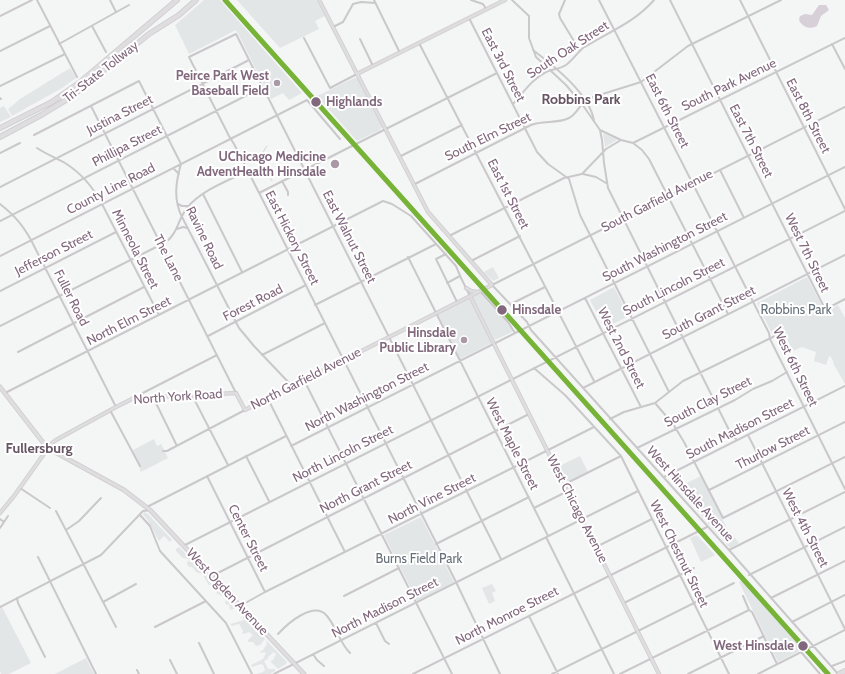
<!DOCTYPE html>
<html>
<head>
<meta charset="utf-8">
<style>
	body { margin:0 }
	canvas { display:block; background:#f4f5f5 }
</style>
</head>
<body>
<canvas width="845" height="674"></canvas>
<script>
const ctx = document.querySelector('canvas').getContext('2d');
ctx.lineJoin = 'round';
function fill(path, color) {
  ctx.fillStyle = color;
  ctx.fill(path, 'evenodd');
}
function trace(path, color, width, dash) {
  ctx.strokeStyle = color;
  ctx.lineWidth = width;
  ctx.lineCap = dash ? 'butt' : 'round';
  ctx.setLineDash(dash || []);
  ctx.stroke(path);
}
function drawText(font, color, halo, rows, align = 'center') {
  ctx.font = font + ' Cabin,sans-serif';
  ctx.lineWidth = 4;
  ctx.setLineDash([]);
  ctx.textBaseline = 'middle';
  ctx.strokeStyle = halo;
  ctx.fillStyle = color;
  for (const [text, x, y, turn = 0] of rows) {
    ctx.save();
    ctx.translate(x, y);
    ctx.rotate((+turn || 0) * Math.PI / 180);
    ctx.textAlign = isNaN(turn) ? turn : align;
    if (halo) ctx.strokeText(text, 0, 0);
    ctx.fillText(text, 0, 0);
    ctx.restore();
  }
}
const green = new Path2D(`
	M204,0H220L302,93L289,100L283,93L271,99L236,30L189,54L175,25Z
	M237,0H316L325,16L315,21L319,29L280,48Z
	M70,68L76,78L62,88L12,116L8,109L20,99Z
	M354,78H357L382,127L380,130L357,141L317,96Z
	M4,106L11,117L0,122V108Z
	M603,133L616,139L617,140L605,147Z
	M493,267L499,278L493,281L484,272Z
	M807,277L823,308L828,310L838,305L845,318V384L833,363H834L831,357L829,356L826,365L814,361L816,352L802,347L793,351L783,331L773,336L757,303Z
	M614,287L629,316L605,328L590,300Z
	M481,293L506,321L513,331L512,332L495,340L473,298L474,296Z
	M470,298L492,343L460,359L438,314Z
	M154,439L157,446L161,444L168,458L141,472L138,465L139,464L133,450Z
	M580,456L588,472L565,483L557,467Z
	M701,476L727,528L739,543L730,548L677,488Z
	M144,512L148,514L172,540L170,542L164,536L159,541L147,519L143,515Z
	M421,517L454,582L417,601L384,535Z
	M697,535L715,555L701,562L690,538Z
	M179,547L237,608L230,610L229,604L227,605L225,603L226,600L224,596L217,594L216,591L211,589L213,586L209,585L202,574L196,572L192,567H189L187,564V562L189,561L188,559L183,558L176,551V549Z
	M742,580L802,646L800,651L778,662L739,582Z
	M492,584L496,591L492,593L495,601L489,604L482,588Z
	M2,607L31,663L9,674H1L0,671V608Z
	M244,614L265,639L260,645L256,646L253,642H248V640L253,635L249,632L244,634L242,633L243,631L239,624L232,626L230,624L244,620L243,617Z
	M266,640L287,662L286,664L278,669L270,661L273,660L276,654L274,652L268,657V659L264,661L268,669H275V671L270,674H257L265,671L264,666L261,664L252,667L251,665L263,659L266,653L264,652L261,653L260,652L263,650L267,644Z
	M86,658L94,674H55Z`);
const water = new Path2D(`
	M819,5H826L829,10L821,16L817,26C810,30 802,27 799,20L800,16L805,14L812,15Z`);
const stream = new Path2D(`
	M267,146C262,151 258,166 264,173C267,176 270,176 272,181`);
const minor = new Path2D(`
	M37,0L77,77
	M110,0L116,12
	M374,0L400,53
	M471,0L483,4L486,9
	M512,0L529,16V38L536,57L566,85L582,104L600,130L602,140L604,163L608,188L731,434L737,440
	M565,0L559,14L560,18L580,51
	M670,0L824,307L828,308L845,299
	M740,0L845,209
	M0,16L32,0
	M469,18L537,152L548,164L569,179L580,215L669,392
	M92,26L106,52
	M333,27L343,22L353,4L361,2L375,3
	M304,38L330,88L357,74
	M360,39L373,66
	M419,43L594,381
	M59,44L129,5
	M832,44L845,69
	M533,50C554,66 590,94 594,121
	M0,51L50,26
	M0,86L65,54
	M0,98L1,99
	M513,104C523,93 532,79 546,72C553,69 560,69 566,65C573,60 577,53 583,48C608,32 634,23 654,0
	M91,106L236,393
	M600,130L621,140L633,143L845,38
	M34,135L139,81L181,164C176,181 173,199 182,217L239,328L254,346L292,386
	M364,140L497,73
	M633,143L642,150L649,159L728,314
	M37,148C46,154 56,158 65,163C81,173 93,187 102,204L159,315
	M0,153L20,143
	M399,157L462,125
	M173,168L179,174
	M720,170L744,218
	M583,174L596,177L606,183
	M282,181L288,192V195
	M413,185L531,125C543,120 557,124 569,118C575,115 578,109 582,104C585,101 589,99 593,97L641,82L688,46L781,0
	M0,187L249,60
	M259,193L348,148
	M203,194L242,272
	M0,204C14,215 22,224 31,240L116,407
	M178,204L182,206H188
	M0,221L263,87
	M177,229L183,227L187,228
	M449,236L564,178L582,174L606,149L621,140
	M446,254L436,259L457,302
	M0,256L307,100L340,139
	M408,257L548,536
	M471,261L520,236
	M447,283L460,276
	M492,285L527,322L531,330L729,550L838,674
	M0,291L116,232
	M480,291L508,322L515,333
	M585,298L641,407
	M511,304L545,287
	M315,305L436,244
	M0,326L166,242C178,233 178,219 187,208C200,191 229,180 248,171
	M208,336L306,285
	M18,352L144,287
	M262,355L325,323
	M534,368L565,395L621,456L729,674
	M304,380L452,674
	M583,388L845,255
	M5,393L383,201L392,204L411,216L456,266L461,278L470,296
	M192,395L228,465
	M135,397L217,355
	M153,397L177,446
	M268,399L345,552
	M655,403L673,424L684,442L723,518L845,457
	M110,410L140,466
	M610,419L624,412L655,403L683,381L781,333
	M748,435L845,629
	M291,446L845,167
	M637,448L735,400L753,389L772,381L787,372
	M163,451H167L245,410
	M246,456L269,501
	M207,476L265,592L594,427
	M565,484L621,456
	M20,488L50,508
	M709,490L845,422
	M147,507L286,436
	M534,508L568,491
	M56,511L116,627
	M140,515L150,526L160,551L226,623L252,674
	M0,519L4,522L8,516
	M0,528L4,522
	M66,530L79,521L101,498
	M546,537L614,674
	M436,544L529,497
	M183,546L845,211
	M596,547L652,519
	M729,550L845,492
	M38,557L96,674
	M749,575L845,527
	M212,576L529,414
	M344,596L399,568
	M743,596L749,610
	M17,598L18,603L45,657
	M771,598L845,561
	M103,602L136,584
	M624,603L694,568
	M240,606L265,592
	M0,607L101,555L143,511L150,510
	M529,616L558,674
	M792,622L845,595
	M376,623L385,641L389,644
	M155,627L206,601
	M278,634C287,624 314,600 327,616C337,628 339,642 350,653
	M199,643L214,674
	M801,652L820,674
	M313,654L317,660L324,666
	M170,660L177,674
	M832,666L845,661
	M137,670L139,674
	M274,674L638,491
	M413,674L707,527
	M500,674L456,582L248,171L234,144L229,136L189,57L236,34L501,559
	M552,674L734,583
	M620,674L749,610L752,612L777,664
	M688,674L764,636
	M758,674L845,630`);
const tertiary = new Path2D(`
	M599,0L769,333L770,339L845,489
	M492,285L845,107
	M664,477L845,386`);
const secondary = new Path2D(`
	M357,74L505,0
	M466,288L471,291L477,292
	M470,296L659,674
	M0,513L14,496L51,444L56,440L116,407L134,398L236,393L245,410L492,285L428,212L319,0`);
const primary = new Path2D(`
	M0,387L45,445L53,451L124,490L150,510L304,674`);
const motorway = new Path2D(`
	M0,128L52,102L79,83L177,0
	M0,137L43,114L71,97L149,34L179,15L196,0
	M839,674L845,671`);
const rail = new Path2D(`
	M227,0L354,142
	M357,145L830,674`);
const minorBridge = new Path2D(`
	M348,148L364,140`);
const rail1 = new Path2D(`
	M225,0L828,674`);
const markers = [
	[277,83,4,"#a999a7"],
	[316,102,5.5,"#81687d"],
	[335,164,5,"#a999a7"],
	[502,310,5.5,"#81687d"],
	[464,340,4,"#a999a7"],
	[803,646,5.5,"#81687d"]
];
const streetNames = [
	["South Oak Street",568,50,-33],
	["East 3rd Street",503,65,63],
	["Tri-State Tollway",101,72,-38],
	["South Park Avenue",729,85,-26],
	["East 6th Street",667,111,63],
	["Justina Street",120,115,-27],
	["East 8th Street",808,116,63],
	["South Elm Street",488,137,-26],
	["East 7th Street",751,141,63],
	["Phillipa Street",127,146,-27],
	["County Line Road",111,189,-27],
	["East 1st Street",508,194,63],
	["South Garfield Avenue",657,201,-27],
	["East Walnut Street",349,237,63],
	["Ravine Road",204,238,64],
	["East Hickory Street",292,238,63],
	["South Washington Street",665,247,-27],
	["Minneola Street",135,249,63],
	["Jefferson Street",54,253,-27],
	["West 7th Street",807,253,64],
	["The Lane",168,258,63],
	["South Lincoln Street",674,287,-27],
	["Fuller Road",71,298,63],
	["Forest Road",253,303,-27],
	["South Grant Street",709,313,-27],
	["North Elm Street",129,321,-27],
	["West 2nd Street",621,348,63],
	["West 6th Street",795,367,64],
	["North Garfield Avenue",306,379,-27],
	["North York Road",178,397,-4],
	["North Washington Street",367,397,-27],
	["South Clay Street",708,402,-27],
	["South Madison Street",740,429,-27],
	["West Maple Street",512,444,63],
	["Thurlow Street",773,448,-27],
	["North Lincoln Street",343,454,-27],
	["North Grant Street",366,487,-27],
	["West Hinsdale Avenue",690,494,48],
	["North Vine Street",432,499,-27],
	["West Chicago Avenue",577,509,63],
	["West 4th Street",805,528,63],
	["Center Street",248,538,63],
	["West Chestnut Street",679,554,64],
	["West Ogden Avenue",227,592,47],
	["North Madison Street",385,608,-27],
	["North Monroe Street",507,616,-27]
];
const poiNames = [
	["Peirce Park West",269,76],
	["Baseball Field",269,91],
	["UChicago Medicine",326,157],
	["AdventHealth Hinsdale",326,172],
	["Hinsdale",456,333],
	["Public Library",456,348]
];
const stopNames = [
	["Highlands",326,102],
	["Hinsdale",512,310],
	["West Hinsdale",794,646,"right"]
];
const parkNames = [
	["Robbins Park",796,310],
	["Burns Field Park",419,559]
];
const neighbourhoodNames = [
	["Robbins Park",581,100],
	["Fullersburg",39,449]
];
fill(green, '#e3e6e7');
fill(water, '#d8d0d8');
trace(stream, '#d8d0d8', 1);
trace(secondary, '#d3d2d3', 4.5);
trace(primary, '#d2d1d2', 5);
trace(motorway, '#d2d1d2', 6);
trace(minor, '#cac8ca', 2);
trace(tertiary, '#cac8ca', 2);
trace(secondary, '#dfdddf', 2.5);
trace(primary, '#dfdddf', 3);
trace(motorway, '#dfdddf', 4);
trace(rail, '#c1bfc1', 1, [6, 3]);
trace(minorBridge, '#cac8ca', 2);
trace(rail1, '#77b337', 5);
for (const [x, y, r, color] of markers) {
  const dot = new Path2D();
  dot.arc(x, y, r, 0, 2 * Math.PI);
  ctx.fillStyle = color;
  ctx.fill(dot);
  trace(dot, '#fff', 1.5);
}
drawText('13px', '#81687d', '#fff', streetNames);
drawText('bold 13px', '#81687d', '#fff', poiNames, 'right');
drawText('bold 13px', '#81687d', '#fff', stopNames, 'left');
drawText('13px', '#667079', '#fff', parkNames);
drawText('bold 14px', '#675564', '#fff', neighbourhoodNames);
</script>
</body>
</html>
